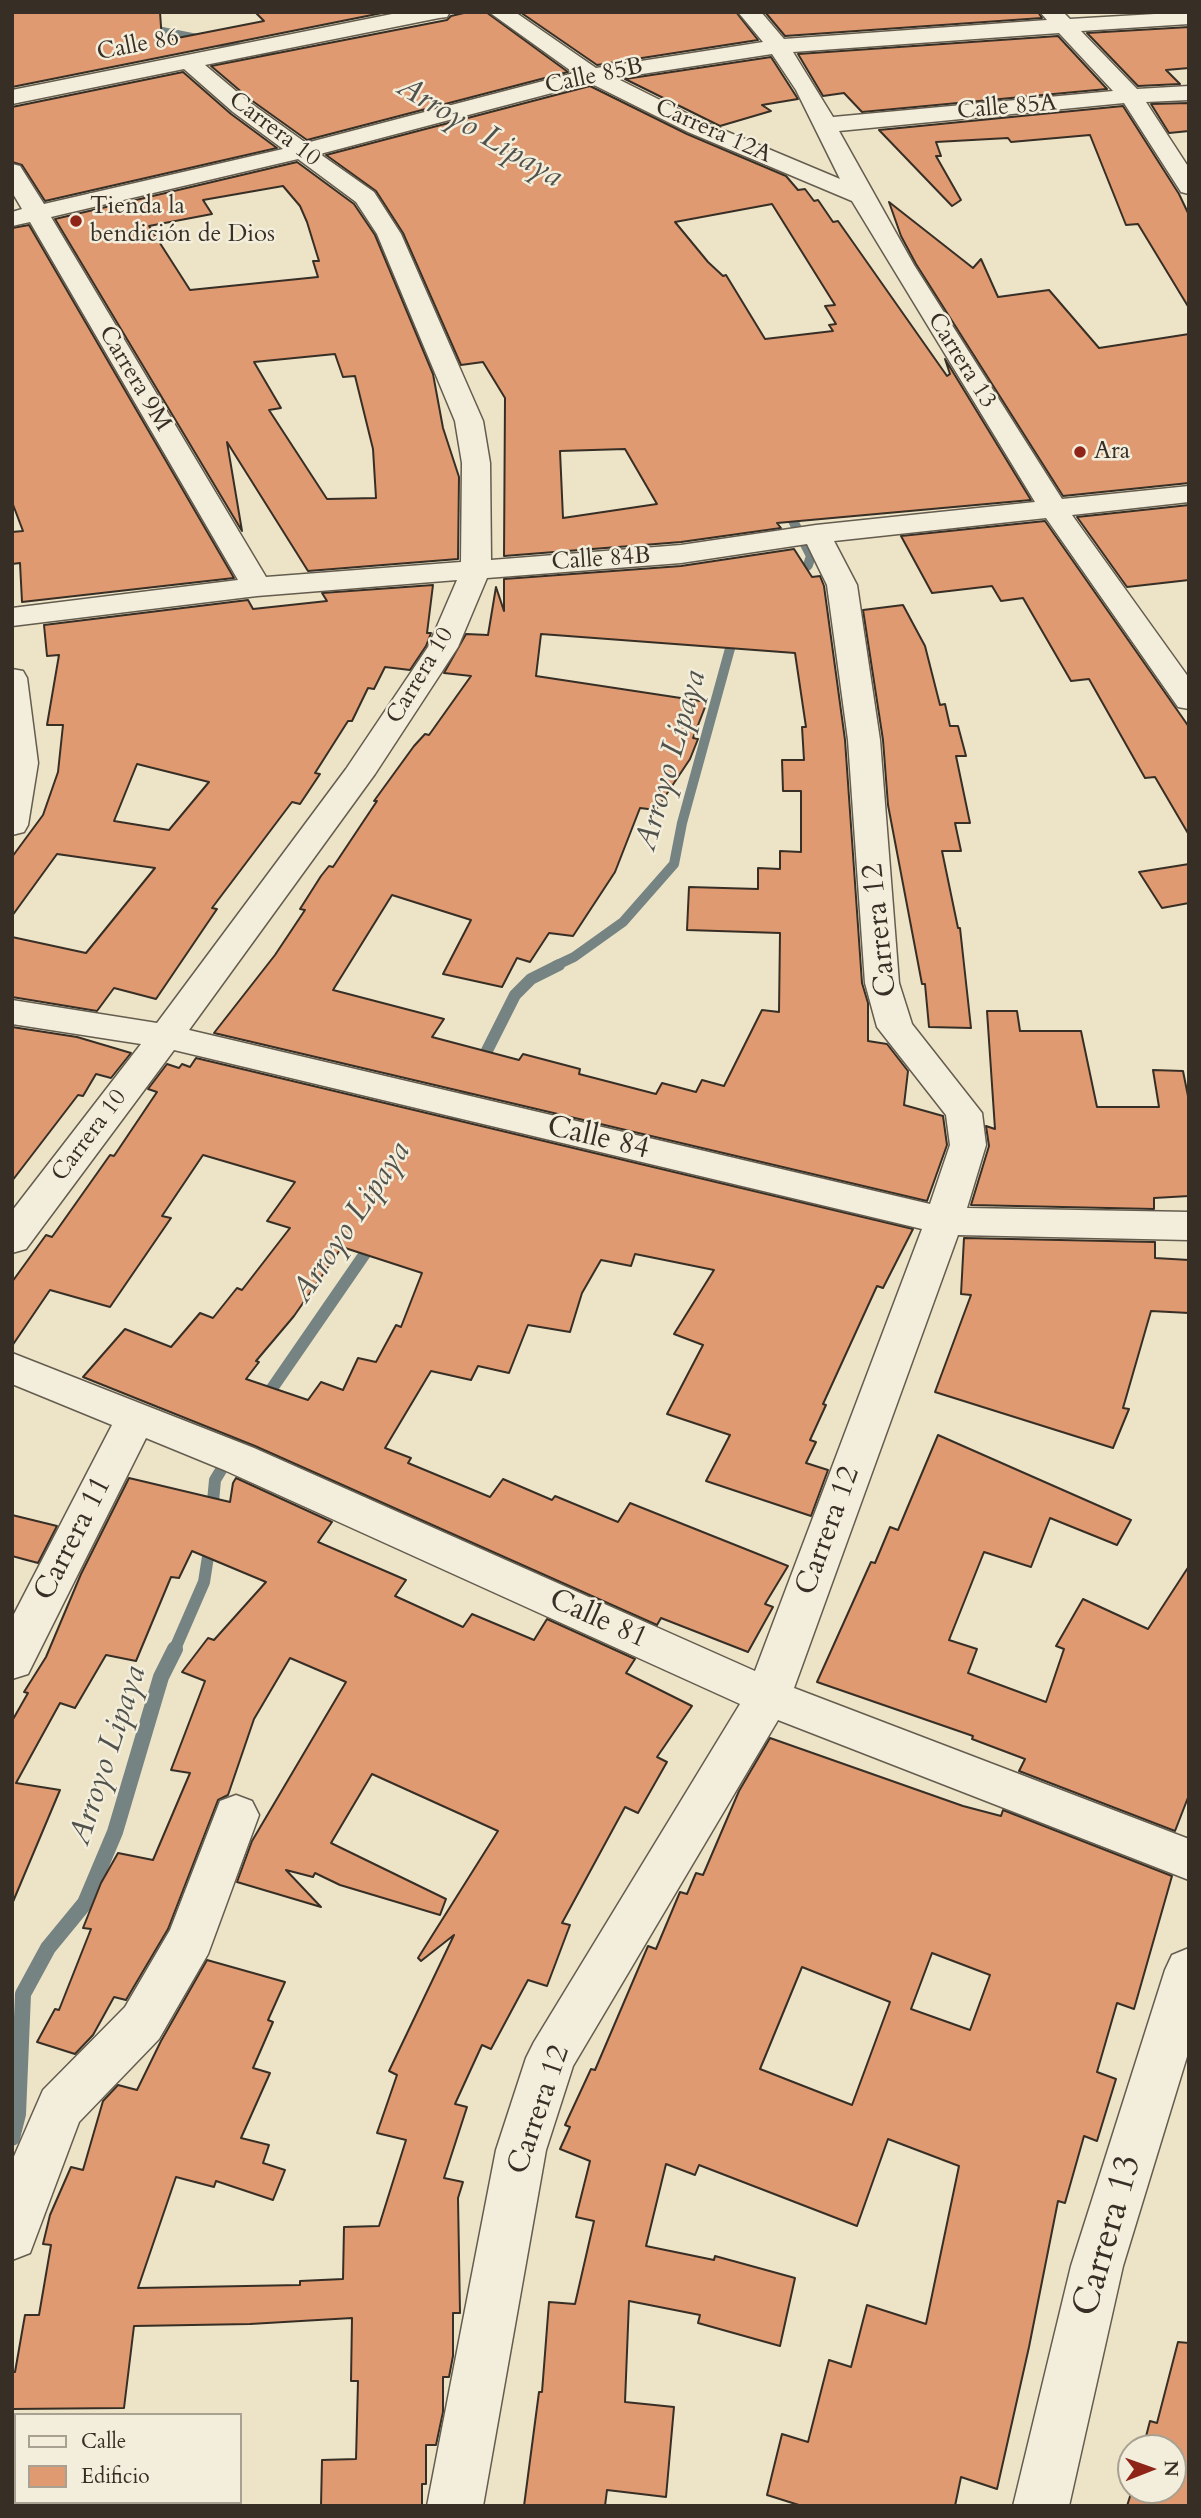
<!DOCTYPE html>
<html>
<head>
<meta charset="utf-8">
<style>
	body { margin:0 }
	#map { position:relative; width:1201px; height:2518px; overflow:hidden; background:#ede3c7; font-family:Cardo,serif }
	canvas { display:block }
	.frame { position:absolute; inset:0; border:14px solid #372f25; pointer-events:none }
	.legend { position:absolute; left:14px; top:2413px; width:228px; height:91px; box-sizing:border-box; background:#f3eddb; border:2px solid #a8a192; margin:0; padding:9px 12px; list-style:none; font-size:21px; color:#372f25 }
	.legend li { display:flex; align-items:center; gap:14px; height:35px }
	.legend b { width:35px; border:2px solid #a8a192 }
	.north { position:absolute; left:1117px; top:2434px; width:70px; height:70px; box-sizing:border-box; background:#f3eddb; border:2px solid #a8a192; border-radius:50%; rotate:89deg; font-size:19px; font-weight:700; line-height:28px; text-align:center; color:#372f25 }
	.north::after { content:''; display:block; margin:auto; width:24px; height:32px; background:#8f2418; clip-path:polygon(50% 0,100% 100%,50% 72%,0 100%) }
</style>
</head>
<body>
<div id="map">
<canvas width="1201" height="2518"></canvas>
<div class="frame"></div>
<ul class="legend">
<li><b style="height:9px;background:#f3eddb"></b>Calle</li>
<li><b style="height:19px;background:#df9a71"></b>Edificio</li>
</ul>
<div class="north">N</div>
</div>
<script>
const ctx = document.querySelector('canvas').getContext('2d');
ctx.lineJoin = 'round';
function trace(path, color, width, dash) {
  ctx.strokeStyle = color;
  ctx.lineWidth = width;
  ctx.lineCap = dash ? 'butt' : 'round';
  ctx.setLineDash(dash || []);
  ctx.stroke(path);
}
function fill(path, color) {
  ctx.fillStyle = color;
  ctx.fill(path, 'evenodd');
}
function drawText(font, color, halo, rows, align = 'center') {
  ctx.font = font + ' Cardo,serif';
  ctx.lineWidth = 5;
  ctx.setLineDash([]);
  ctx.textBaseline = 'middle';
  ctx.strokeStyle = halo;
  ctx.fillStyle = color;
  for (const [text, x, y, turn = 0] of rows) {
    ctx.save();
    ctx.translate(x, y);
    ctx.rotate((+turn || 0) * Math.PI / 180);
    ctx.textAlign = isNaN(turn) ? turn : align;
    if (halo) ctx.strokeText(text, 0, 0);
    ctx.fillText(text, 0, 0);
    ctx.restore();
  }
}
const streamFar3 = new Path2D(`
	M147,28L257,50L285,60`);
const streamFar2 = new Path2D(`
	M787,509L811,556L808,565L794,576
	M555,966L574,957L623,922L674,864L682,823L734,634`);
const streamFar1 = new Path2D(`
	M445,1134L515,995L531,979L559,965
	M264,1400L373,1242
	M212,1512L215,1480L247,1427
	M174,1651L204,1582L210,1544`);
const stream = new Path2D(`
	M12,2138L18,2114L23,1994L48,1948L85,1903L115,1832L161,1677L175,1649`);
const building = new Path2D(`
	M12,12H160L162,41L264,21L255,12H387L12,87Z
	M468,12H486L568,72L307,140L251,100L211,66L447,20L451,16Z
	M520,12H736L758,40L597,65Z
	M765,12H1038L1042,18L785,36Z
	M1189,27V68L1166,70L1180,84L1138,86L1087,33Z
	M1058,36L1107,89L862,112L844,93L823,96L798,54Z
	M771,57L798,99L762,105L771,111L720,126L625,79Z
	M183,72L231,114L277,148L45,201L22,165L12,162V107Z
	M590,86L687,134L786,176L798,190L805,189L814,201L818,200L833,222L838,221L947,376L950,374L945,359L1031,500L777,523L781,528L681,542L504,556L505,398L483,362L461,365L403,233L376,191L326,155ZM772,204L835,305L825,306L836,324L829,325L833,331L765,339L726,275L723,276L708,262L675,222ZM625,449L657,504L563,518L560,451Z
	M1189,103V131L1169,133L1151,104Z
	M1123,106L1179,194L1189,215V308L1138,224L1126,225L1090,135L1011,142L1008,138L936,142L941,156H936L961,200L952,206L879,130Z
	M297,162L354,204L375,235L433,374L443,428L459,477L458,559L308,571L227,442L242,531L55,219ZM283,186L300,206L307,222L319,261H313L318,277L190,290L149,226L212,214L203,200ZM335,354L343,377L355,376L373,449L376,498L327,499L269,410L281,408L254,362Z
	M889,202L973,268L981,259L998,297L1049,290L1099,348L1189,334V483L1063,496L916,264L901,236Z
	M29,225L234,578L22,602L20,563L12,564V532L23,531L12,502V228Z
	M1189,505V580L1127,587L1077,517Z
	M1045,521L1189,727V835L1155,777L1145,778L1089,679L1071,681L1023,598L1001,601L992,586L932,593L901,536Z
	M794,549L812,577L820,576L824,586L845,740L862,983L868,1003V1041L887,1044L908,1071L904,1105L943,1116L947,1145L927,1201L214,1033L275,955L305,910L300,909L321,876L329,866L333,867L377,801H374L414,746L425,734L429,735L471,676L444,673L466,634L488,635L496,587L504,611V579L681,566ZM541,634L795,653L806,727H802L804,760H782L783,791H801V852L780,851V869L758,868V889L689,887L687,930L780,933L779,1012L762,1010L724,1086L702,1080L696,1092L662,1083L656,1094L579,1074L580,1069L523,1054L519,1060L432,1037L444,1019L333,990L392,895L471,920L443,974L502,987L517,958L530,962L549,933L573,936L615,872L640,808L656,810L690,759L698,739L693,738L707,702L536,676Z
	M433,585L427,633H431L426,646L410,670L385,667L374,689L368,688L352,721H348L315,773L320,774L300,804L292,802L212,908L217,909L156,999L114,988L97,1011L12,997V937L86,953L155,868L57,854L12,916V857L43,815L58,772L63,725H47L59,655L47,656L44,625L248,600L253,609L327,601L322,593ZM137,764L209,782L169,830L114,821Z
	M903,605L925,646L940,705L945,704L950,726H958L966,756H956L970,823H955L961,851H942L958,928H960L971,1028L929,1027L925,984H922L888,805L883,740L863,610Z
	M1189,864V903L1162,908L1139,872Z
	M987,1011H1017L1020,1031H1081L1097,1107H1159L1153,1070L1183,1071L1189,1101V1196L1154,1198V1209L971,1205L989,1146L986,1126L995,1129Z
	M12,1027L77,1037L131,1053L111,1078L96,1074L83,1096L78,1095L12,1181Z
	M196,1058L913,1229L883,1288L877,1286L823,1404L826,1405L810,1440L816,1442L806,1463L828,1470L811,1516L706,1481L730,1435L667,1414L703,1345L674,1334L714,1270L635,1254L631,1266L601,1260L582,1293L570,1332L528,1325L509,1373L478,1366L471,1380L431,1371L385,1448L411,1458L408,1463L490,1497L503,1479L552,1500L555,1496L618,1522L630,1503L788,1566L765,1604L773,1607L748,1652L661,1618L657,1625L255,1446L83,1377L125,1329L171,1347L200,1313L213,1318L237,1288L242,1290L290,1228L267,1221L295,1182L203,1155L162,1216L171,1218L110,1307L50,1290L12,1346V1282L46,1235L52,1237L110,1155L114,1156L157,1092L148,1089L167,1064L179,1068L182,1064L190,1067ZM342,1247L422,1273L401,1327L396,1325L376,1362L358,1358L343,1390L321,1382L308,1400L246,1379L259,1362L256,1361L294,1316Z
	M964,1238L1155,1242V1258L1189,1260V1313L1151,1311L1123,1408L1129,1409L1113,1448L935,1392L971,1295L961,1294Z
	M938,1435L1131,1520L1117,1545L1050,1518L1031,1567L984,1552L949,1640L977,1649L968,1673L1046,1702L1064,1649L1056,1646L1083,1599L1148,1629L1189,1566V1795L1175,1831L1019,1771L1025,1759L972,1739L973,1736L817,1682L871,1562L875,1563L890,1527L898,1530Z
	M129,1478L230,1502L233,1483L236,1478L332,1522L318,1542L406,1580L395,1596L463,1627L472,1614L534,1640L547,1619L635,1659L626,1673L692,1706L657,1757L667,1762L638,1813L625,1807L562,1923L570,1925L547,1986L528,1980L491,2049L482,2045L455,2104L467,2107L444,2178L463,2182L458,2198L460,2313H453V2356L449,2377H443V2412L436,2445H426V2484H422V2506H321L322,2460L356,2459L358,2381H351L352,2318L250,2324L134,2326L124,2408L12,2409V2372H15L25,2315H39L51,2245L43,2244L50,2215L71,2167L83,2170L103,2101L118,2085L137,2090L161,2041L207,1960L285,1982L268,2020L273,2022L253,2068L270,2073L241,2138L269,2145L263,2163L285,2170L273,2200L216,2181L214,2187L176,2177L138,2288L300,2285V2281L343,2279L344,2227L379,2226L406,2140L377,2133L397,2075L389,2071L454,1935L421,1961L418,1958L498,1831L372,1774L331,1843L446,1899L440,1915L340,1885L315,1873L313,1877L286,1870L321,1907L237,1882L252,1841L346,1682L290,1658L254,1719L228,1795L218,1800L168,1929L126,2000L114,1997L93,2035L75,2054L37,2042L55,2009L59,2010L91,1929L83,1928L101,1883L118,1853L153,1860L190,1773L171,1770L205,1681L182,1672L208,1638L214,1640L266,1582L192,1551L179,1578L171,1577L136,1661L106,1655L75,1708L60,1703L16,1783L60,1790L12,1904V1721L28,1693L24,1692L46,1657L81,1574Z
	M12,1515L57,1526L38,1563L12,1556Z
	M770,1738L963,1806L1001,1816L1003,1810L1172,1876L1134,2009L1117,2003L1097,2072L1116,2079L1097,2141L1084,2136L1065,2203L1058,2201L1029,2347L997,2489L961,2477L955,2506H802L767,2495L782,2434L808,2442L829,2360L851,2367L867,2305L926,2324L959,2166L888,2139L857,2226L699,2165L695,2175L666,2164L646,2246L714,2260L715,2256L795,2278L780,2346L698,2323L700,2315L629,2301L625,2402L674,2407L666,2497L607,2490L605,2506H524L539,2392H542L549,2302L575,2304L594,2221L576,2217L590,2161L560,2149L570,2127L565,2125L591,2069L595,2070L648,1946L656,1949L680,1892L687,1894L696,1873L703,1875L739,1791ZM932,1953L990,1975L970,2030L911,2009ZM802,1967L890,2002L852,2105L760,2069Z
	M1178,2342L1189,2343V2506H1127L1132,2490H1173V2448H1143L1150,2421L1157,2423Z`);
const minor = new Path2D(`
	M402,12H450L447,17L439,18L205,65L249,102L306,143L574,73L489,12H515L596,68L763,42L738,12H761L784,39L1047,20L1040,12H1063L1070,19L1189,12V24L1081,31L1137,89L1189,86V100L1146,102L1189,168V194L1181,192L1124,103L839,131L914,265L1062,499L1189,486V502L1072,515L1189,678V709L1178,707L1046,518L834,541L857,585L880,740L899,983L912,1024L982,1113L986,1145L967,1208L1189,1212V1240L958,1235L794,1688L1189,1839V1880L778,1720L573,2066L546,2150L483,2506H427L496,2150L526,2058L534,2042L740,1704L224,1470L146,1438L28,1674L12,1679V1618L112,1425L12,1384V1353L254,1448L755,1671L922,1229L174,1050L26,1249L12,1253V1211L141,1044L12,1024V1000L157,1023L346,769L428,647L457,580L257,596L12,626V608L238,580L30,222L12,226V212L22,209L12,192V164L20,166L44,204L283,149L233,112L184,69L12,104V90ZM1059,33L1113,91L833,117L793,52ZM772,54L796,90L840,179L704,122L616,78ZM590,83L688,132L852,201L1035,502L816,525L681,545L491,560L490,463L483,421L401,234L374,192L320,154ZM298,159L356,202L377,234L455,421L462,463L461,562L266,577L51,217ZM807,544L827,585L848,740L865,983L877,1027L946,1115L950,1145L930,1204L189,1030L375,774L458,647L487,578L681,563Z
	M12,669L23,671L27,678L38,763L28,825L24,832L12,835Z
	M236,1795L252,1801L259,1815L208,1954L159,2039L79,2122L30,2253L12,2260V2161L43,2090L125,2007L170,1930L220,1801Z
	M1189,1948V2050L1123,2266L1069,2506H1013L1071,2266L1165,1970L1172,1955Z`);
const markers = [
	[76,221,7,"#8f2418"],
	[1080,452,7,"#8f2418"]
];
const farStreetnames = [
	["Calle 86",138,46,-11],
	["Calle 85B",594,77,-12],
	["Calle 85A",1007,108,-5],
	["Carrera 10",274,130,37],
	["Carrera 12A",713,132,24],
	["Carrera 13",961,361,58],
	["Carrera 9M",134,379,59],
	["Calle 84B",601,560,-4],
	["Carrera 10",421,676,-59],
	["Carrera 10",90,1136,-53]
];
const farPoinames = [
	["Tienda la",90,207],
	["bendición de Dios",90,235],
	["Ara",1094,452]
];
const streetNames = [
	["Carrera 12",881,930,-96],
	["Calle 84",598,1139,13],
	["Carrera 12",829,1531,-70],
	["Carrera 11",74,1539,-63],
	["Calle 81",598,1620,24],
	["Carrera 12",540,2110,-71]
];
const waterNames = [
	["Arroyo Lipaya",479,133,31],
	["Arroyo Lipaya",672,761,-74],
	["Arroyo Lipaya",352,1223,-56],
	["Arroyo Lipaya",109,1756,-72]
];
const nearStreetnames = [
	["Carrera 13",1109,2236,-74]
];
trace(streamFar3, '#758382', 8);
trace(streamFar2, '#758382', 10);
trace(streamFar1, '#758382', 12);
trace(stream, '#758382', 16);
fill(building, '#df9a71');
trace(building, '#372f25', 2);
trace(minor, '#645c4e', 3);
fill(minor, '#f3eddb');
for (const [x, y, r, color] of markers) {
  const dot = new Path2D();
  dot.arc(x, y, r, 0, 2 * Math.PI);
  ctx.fillStyle = color;
  ctx.fill(dot);
  trace(dot, '#f3eddb', 2.5);
}
drawText('24px', '#372f25', '#f3eddb', farStreetnames);
drawText('24px', '#372f25', '#f3eddb', farPoinames, 'left');
drawText('30px', '#372f25', '#f3eddb', streetNames);
drawText('italic 32px', '#51524c', '#f3eddb', waterNames);
drawText('37px', '#372f25', '#f3eddb', nearStreetnames);
</script>
</body>
</html>
